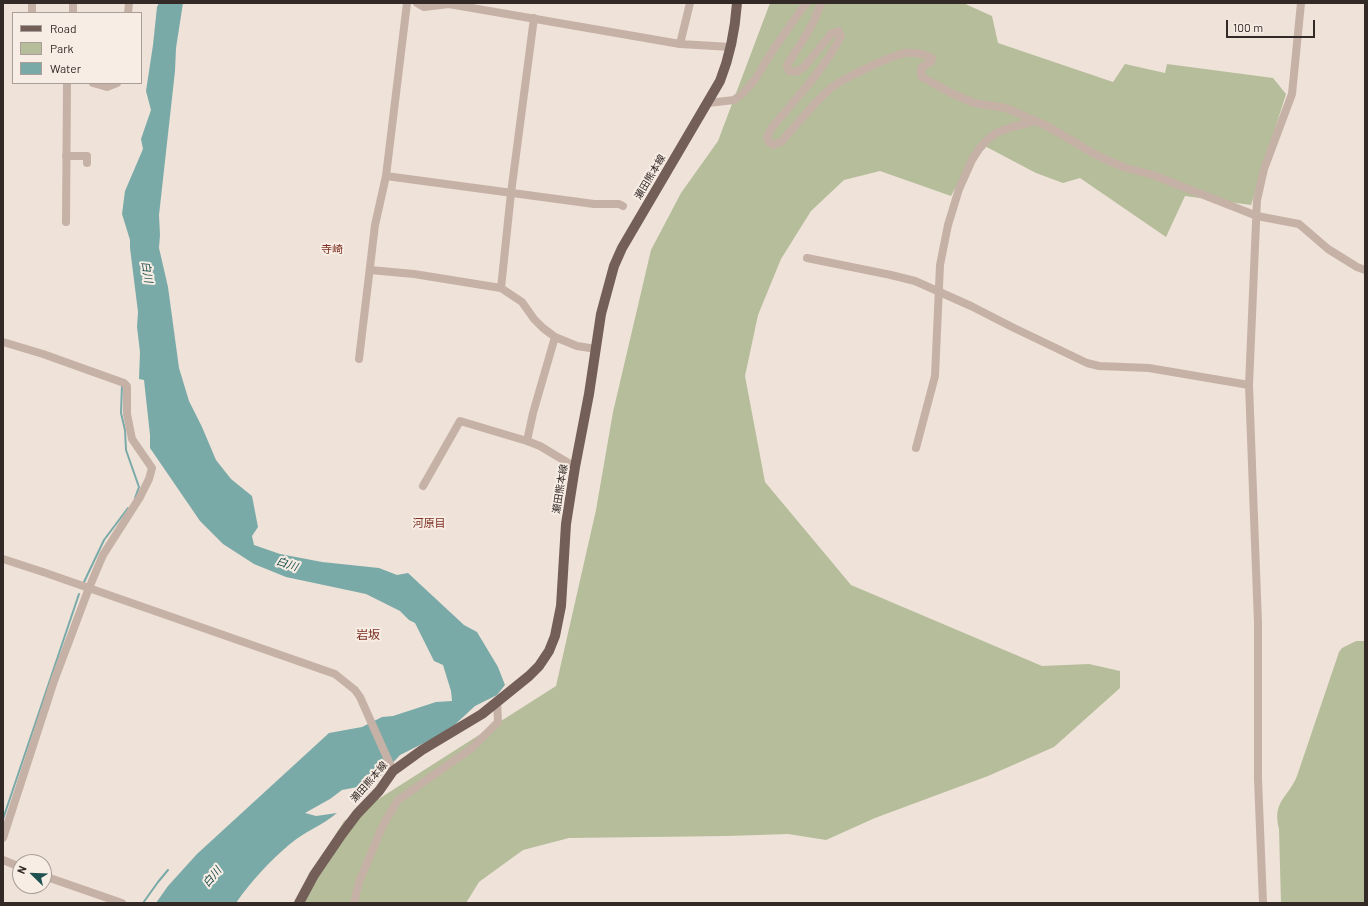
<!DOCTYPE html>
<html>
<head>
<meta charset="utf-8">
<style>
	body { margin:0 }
	#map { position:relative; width:1368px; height:906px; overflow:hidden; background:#efe2d9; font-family:Barlow,sans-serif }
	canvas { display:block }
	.frame { position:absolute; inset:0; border:4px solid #332926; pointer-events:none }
	.legend { position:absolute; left:12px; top:12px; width:130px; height:72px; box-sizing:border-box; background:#f7ede4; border:1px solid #a99f98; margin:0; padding:5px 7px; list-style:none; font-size:12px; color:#332926 }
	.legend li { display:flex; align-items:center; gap:8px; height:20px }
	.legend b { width:20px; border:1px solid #a99f98 }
	.north { position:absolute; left:12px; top:854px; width:40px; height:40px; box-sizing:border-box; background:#f7ede4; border:1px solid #a99f98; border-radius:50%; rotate:293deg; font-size:11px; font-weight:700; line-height:16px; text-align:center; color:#332926 }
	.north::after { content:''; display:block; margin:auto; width:14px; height:18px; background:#1e5150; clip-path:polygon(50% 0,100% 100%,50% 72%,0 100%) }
	.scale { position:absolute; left:1226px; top:20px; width:89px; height:18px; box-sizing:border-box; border:2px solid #332926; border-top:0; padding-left:5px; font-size:12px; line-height:14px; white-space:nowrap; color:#332926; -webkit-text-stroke:3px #f7ede4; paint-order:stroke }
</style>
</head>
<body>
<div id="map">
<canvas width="1368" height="906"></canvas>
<div class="frame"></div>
<ul class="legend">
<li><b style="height:5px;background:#745e58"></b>Road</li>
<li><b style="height:11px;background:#b5bd9a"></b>Park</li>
<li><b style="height:11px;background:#79aaa8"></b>Water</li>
</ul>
<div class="north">N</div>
<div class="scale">100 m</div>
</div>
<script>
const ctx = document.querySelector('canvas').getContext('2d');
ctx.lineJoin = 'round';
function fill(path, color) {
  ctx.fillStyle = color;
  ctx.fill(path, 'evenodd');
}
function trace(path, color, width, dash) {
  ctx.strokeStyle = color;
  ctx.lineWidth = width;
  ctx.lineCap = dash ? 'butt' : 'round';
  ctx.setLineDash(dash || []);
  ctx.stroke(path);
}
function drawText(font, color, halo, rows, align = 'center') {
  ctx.font = font + ' Barlow,"Noto Sans JP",sans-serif';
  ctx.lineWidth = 4;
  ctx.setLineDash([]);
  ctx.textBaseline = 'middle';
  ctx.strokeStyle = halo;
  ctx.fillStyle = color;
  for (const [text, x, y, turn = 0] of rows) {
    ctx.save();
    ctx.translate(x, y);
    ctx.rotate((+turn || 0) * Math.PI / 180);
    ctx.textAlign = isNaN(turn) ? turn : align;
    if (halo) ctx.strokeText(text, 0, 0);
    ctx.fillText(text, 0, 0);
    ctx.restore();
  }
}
const green = new Path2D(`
	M770,3H963L992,16L998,43L1113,82L1125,64L1165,73L1167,64L1273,78L1286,94L1251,205L1185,196L1166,237L1080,178L1063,183L1036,173L979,143L951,196L880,171L844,180L811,211L781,259L758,315L745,376L765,482L851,585L1042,666L1089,664L1120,671V688L1054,747L988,776L875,818L826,840L788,834L727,836L569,838L523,850L479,882L466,903H294L344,821L556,686L596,510L613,412L651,250L681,193L718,141Z
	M1356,641H1365V903H1281L1279,829C1272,801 1288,798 1297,776L1339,652L1342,648Z`);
const water = new Path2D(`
	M159,3H183L176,48L175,71L159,215L160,235L159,248L168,287L179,368L189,401L202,427L216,460L231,479L252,496L258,527L252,536L254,545L280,554L322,562L379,568L397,575L408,573L464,625L477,632L498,667L505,685L497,695L475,706L448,731L400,755L373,784L342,790L330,799L305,813L316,816L337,813C323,825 304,832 290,844C270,861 251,881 236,903H156L168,886L197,854L329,733L362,727L382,717L393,716L436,702L452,701L451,691L443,665L434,661L415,623L409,620L400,611L366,594L286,577L254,564L223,544L200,521L150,448V435L144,380L139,379L140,352L137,327L138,312L130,248V240L122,214L125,191L143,149L141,139L151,110L146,91L153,45L157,7Z`);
const stream = new Path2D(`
	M122,385L121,413L125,430L126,450L139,487L135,498
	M84,582L104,540L128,508
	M3,819L79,594
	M143,903L158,882L168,870`);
const minor = new Path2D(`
	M32,3V13
	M417,3L424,7L449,4L680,44L731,47
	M821,3L814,21L805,37L790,60L787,66L789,71L796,72L804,67L832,33L839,31L841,36C824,70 795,99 771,129L767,137L769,142L773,145L781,142C797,124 813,104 831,88C842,79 892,55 906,53C915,52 924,54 932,58L931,62L922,67L921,72L922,77L951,93L974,103L1006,108L1047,126L1098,156L1123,167L1153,175L1257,216L1299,224L1328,249L1357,267L1365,270
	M73,13V3
	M128,13L129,3
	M680,44L690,3
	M93,83L107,87L117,83
	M708,103L734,100L742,94L754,81L775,47L804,6L807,3
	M66,156H87V163
	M386,176L594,204H619L623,206
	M66,222L67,83
	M807,258L891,275L915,281L971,306L1012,327L1087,363L1099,366L1149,368L1249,385
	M370,270L414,274L501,288L522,302L534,319L543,328L555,337L577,346L596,349
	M501,288L511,193L534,18
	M3,342L43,354L124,383L127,386V414L132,439L152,468L149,479L140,497L103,555L89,588L54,681L3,838
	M359,359L375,225L386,176L407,3
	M527,441L533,413L555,337
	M916,448L935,376L940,265L948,225L959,189L972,160L979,149L987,140L996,133L1012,127L1036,121
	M423,486L460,421L527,441L540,446L575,467
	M3,559L43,572L335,674L355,690L360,697L393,771
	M3,860L20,867
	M44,876L122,903
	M354,903L359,882L383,825L398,800L472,748L498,722L497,701
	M1263,903L1258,779V623L1249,385L1257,200L1264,169L1292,94L1301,3`);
const major = new Path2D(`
	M299,903L314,875L342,834L357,814L379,791L393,771L422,750L482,714L529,676L539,666L549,651L555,636L561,606L566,524L575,467L589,394L601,314L614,266L622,248L720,81C730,56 735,31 737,3`);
const streetNames = [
	["瀬田熊本線",650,177,-59],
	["瀬田熊本線",560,489,-81],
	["瀬田熊本線",369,782,-49]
];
const neighbourhoodNames = [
	["寺崎",332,249],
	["河原目",429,523]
];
const waterNames = [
	["白川",147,272,81],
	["白川",287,564,18],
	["白川",212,877,-50]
];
const quarterNames = [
	["岩坂",368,635]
];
fill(green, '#b5bd9a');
fill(water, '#79aaa8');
trace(stream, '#79aaa8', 2);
trace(minor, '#c6b1a6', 8);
trace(major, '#745e58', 10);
drawText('10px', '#332926', '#f7ede4', streetNames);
drawText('11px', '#7d3024', '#f7ede4', neighbourhoodNames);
drawText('italic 11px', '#1e5150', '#f7ede4', waterNames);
drawText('12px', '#7d3024', '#f7ede4', quarterNames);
</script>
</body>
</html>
